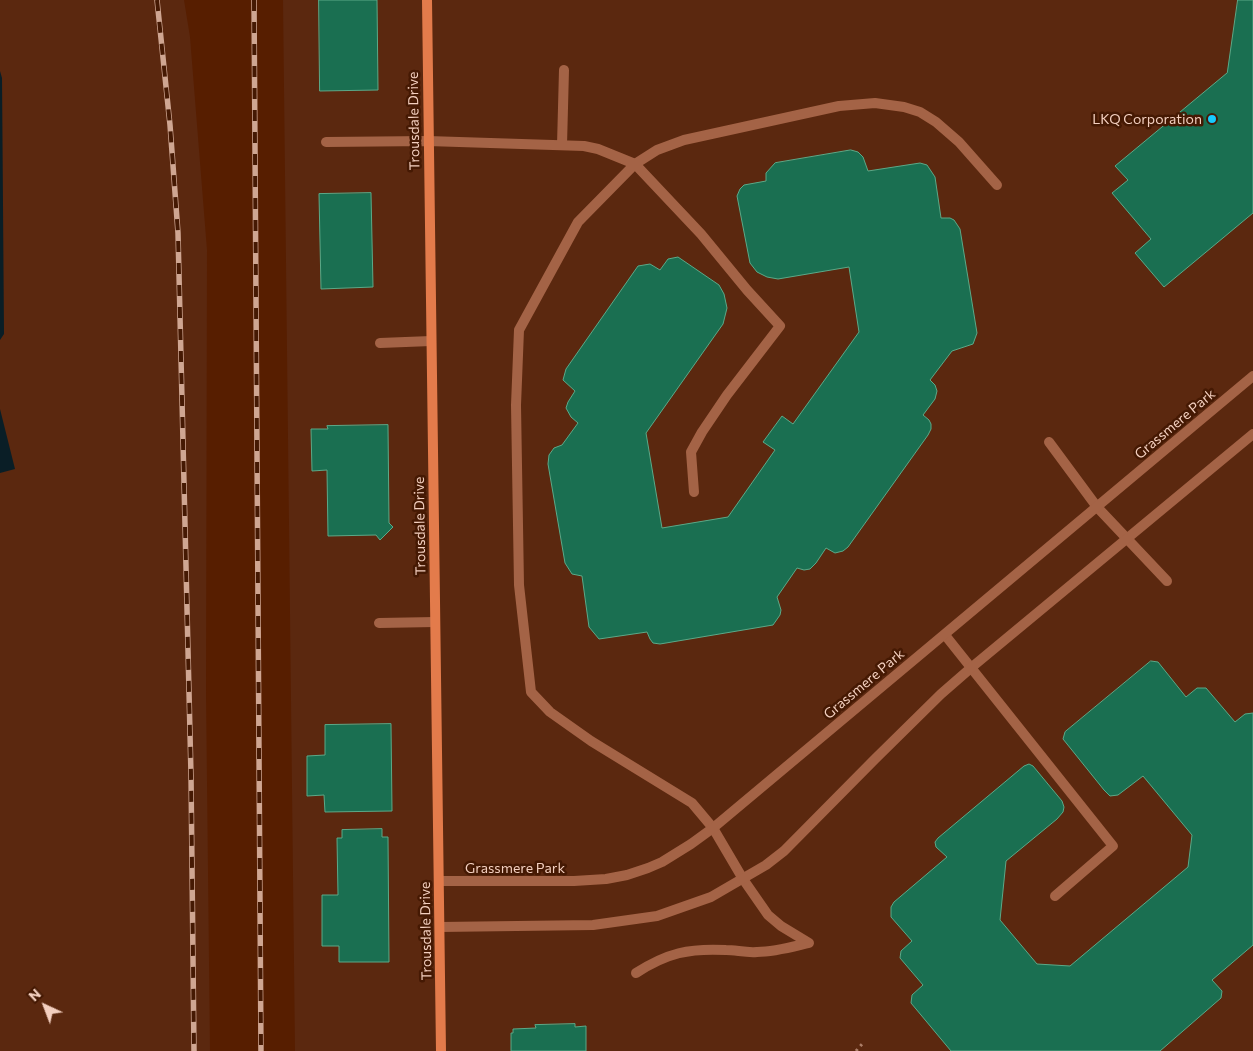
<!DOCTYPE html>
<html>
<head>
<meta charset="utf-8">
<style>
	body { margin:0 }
	#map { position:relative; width:1253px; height:1051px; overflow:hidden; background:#571e00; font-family:Commissioner,sans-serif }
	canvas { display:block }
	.north { position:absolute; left:20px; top:981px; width:50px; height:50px; -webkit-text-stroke:4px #451903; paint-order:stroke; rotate:317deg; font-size:14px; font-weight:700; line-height:20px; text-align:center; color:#f3cfbf }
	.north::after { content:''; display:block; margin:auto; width:18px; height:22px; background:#f3cfbf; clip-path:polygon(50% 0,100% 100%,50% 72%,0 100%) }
</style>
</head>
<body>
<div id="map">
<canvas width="1253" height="1051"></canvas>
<div class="north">N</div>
</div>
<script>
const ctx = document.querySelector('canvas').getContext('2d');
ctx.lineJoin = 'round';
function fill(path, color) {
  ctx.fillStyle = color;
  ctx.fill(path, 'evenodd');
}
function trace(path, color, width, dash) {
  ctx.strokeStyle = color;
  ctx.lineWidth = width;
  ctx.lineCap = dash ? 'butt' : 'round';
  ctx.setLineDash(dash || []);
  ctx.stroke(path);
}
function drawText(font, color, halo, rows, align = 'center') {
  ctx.font = font + ' Commissioner,sans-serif';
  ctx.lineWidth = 5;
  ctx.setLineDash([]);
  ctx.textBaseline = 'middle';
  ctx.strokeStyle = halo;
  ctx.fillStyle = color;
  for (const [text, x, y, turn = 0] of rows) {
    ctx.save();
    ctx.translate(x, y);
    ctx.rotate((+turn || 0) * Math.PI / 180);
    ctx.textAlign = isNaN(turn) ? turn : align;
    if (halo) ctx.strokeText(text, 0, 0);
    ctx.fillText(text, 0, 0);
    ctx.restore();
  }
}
const built = new Path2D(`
	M0,0H184L190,37L207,250L206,692L210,1051H0Z
	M283,0H1253V1051H295Z`);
const water = new Path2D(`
	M0,71L2,78L4,334L0,340Z
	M0,409L15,469L0,473Z`);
const building = new Path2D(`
	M319,0H377L378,90L320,91Z
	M1238,0H1253V213L1164,287L1135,253L1151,239L1112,193L1128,180L1115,166L1227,73Z
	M851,150L858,152L863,157L868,171L920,163L927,165L935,177L941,218H950L954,220L960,229L977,333L973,344L952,351L930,380L935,385L937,391L935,399L923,415L929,420L931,424V429L928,435L848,547L843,551L835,553L826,548L816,563L810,569L804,570L797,568L777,597L781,610L780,615L773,625L660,644L653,643L650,639L647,632L599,639L589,627L582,576L572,574L565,563L548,464L549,455L554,448L562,445L578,423L571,417L566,408L568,402L575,391L563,380L566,369L638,266L650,264L660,270L668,259L678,257L719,285L724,294L727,308L723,324L646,433L662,528L728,517L775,450L763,442L782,416L793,424L859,332L849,267L778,279L767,277L757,272L750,263L737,196L740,189L744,185L766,181V173L775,163Z
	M371,193L373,287L321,289L319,194Z
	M388,425L389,523L393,527L380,540L376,535L328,536L327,470L312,471L311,429H328L327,426Z
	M1151,661L1158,662L1186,697L1197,688H1206L1235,722L1245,714L1253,713V945L1212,980L1222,991L1221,998L1160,1051H951L911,1003L912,995L923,985L900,958L901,951L912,941L891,917V907L894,902L947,857L936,847L935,842L938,838L1024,766L1029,764L1033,766L1062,801L1064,807L1063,812L1057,819L1006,861L1000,920L1037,964L1070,966L1188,867L1192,835L1143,776L1118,795L1110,796L1104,790L1063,739L1065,732Z
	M391,724L392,811L325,812L324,795L307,796V756L325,755V725Z
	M382,829V837H388L389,962H339V946H322V895H338L337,838H342V830Z
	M575,1024V1027L586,1026V1051H511V1033H513V1029L536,1028L535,1025Z`);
const path = new Path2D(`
	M856,1051L863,1043`);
const lane = new Path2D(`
	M326,142L428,141L584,146L598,149L635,164L578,222L519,330L516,405L519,585L531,692L550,712L591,741L692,803L713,828L743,879L768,915L781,926L809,943C792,947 775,952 757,952C746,953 736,950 726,950C689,948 667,953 636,973
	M562,145L564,70
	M380,343L431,341
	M1049,442L1097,507L1167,581
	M694,492L691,452L702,432L727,395L780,326L747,290L701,234L635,164L657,150L684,140L839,106L875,103L904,107L920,112L936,122L959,142L997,185
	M379,623L435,622
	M945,635L1113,846L1055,896`);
const street = new Path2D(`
	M439,881H574L606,879L627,875L648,868L662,862L691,844L713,828L1253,376
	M440,927L593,925L657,916L711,897L766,865L784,851L875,759L941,694L972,667L1253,434`);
const secondary = new Path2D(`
	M427,0L441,1051`);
const rail = new Path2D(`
	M157,0L170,125L178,233L191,775L194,1051
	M254,0L261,1051`);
const markers = [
	[1212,119,5,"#18cafc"]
];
const poiNames = [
	["LKQ Corporation",1202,119]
];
const streetNames = [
	["Trousdale Drive",414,121,-91],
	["Grassmere Park",1175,424,-40],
	["Trousdale Drive",420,526,-91],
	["Grassmere Park",864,684,-40],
	["Grassmere Park",515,868],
	["Trousdale Drive",426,931,-91]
];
fill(built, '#5b280f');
fill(water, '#0a1e26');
fill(building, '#1a6f51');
trace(building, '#5ba988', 1);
trace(path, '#ac7e68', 3, [2.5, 4]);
trace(lane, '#a46346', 10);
trace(street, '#a46346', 10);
trace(secondary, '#e37b4b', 10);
trace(rail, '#cfa692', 5.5);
trace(rail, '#451903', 4, [11]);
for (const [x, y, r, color] of markers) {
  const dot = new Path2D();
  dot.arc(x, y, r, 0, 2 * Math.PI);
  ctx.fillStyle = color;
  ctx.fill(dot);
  trace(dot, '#451903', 2);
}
drawText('14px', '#f3cfbf', '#451903', poiNames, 'right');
drawText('14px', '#f3cfbf', '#451903', streetNames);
</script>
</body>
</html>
